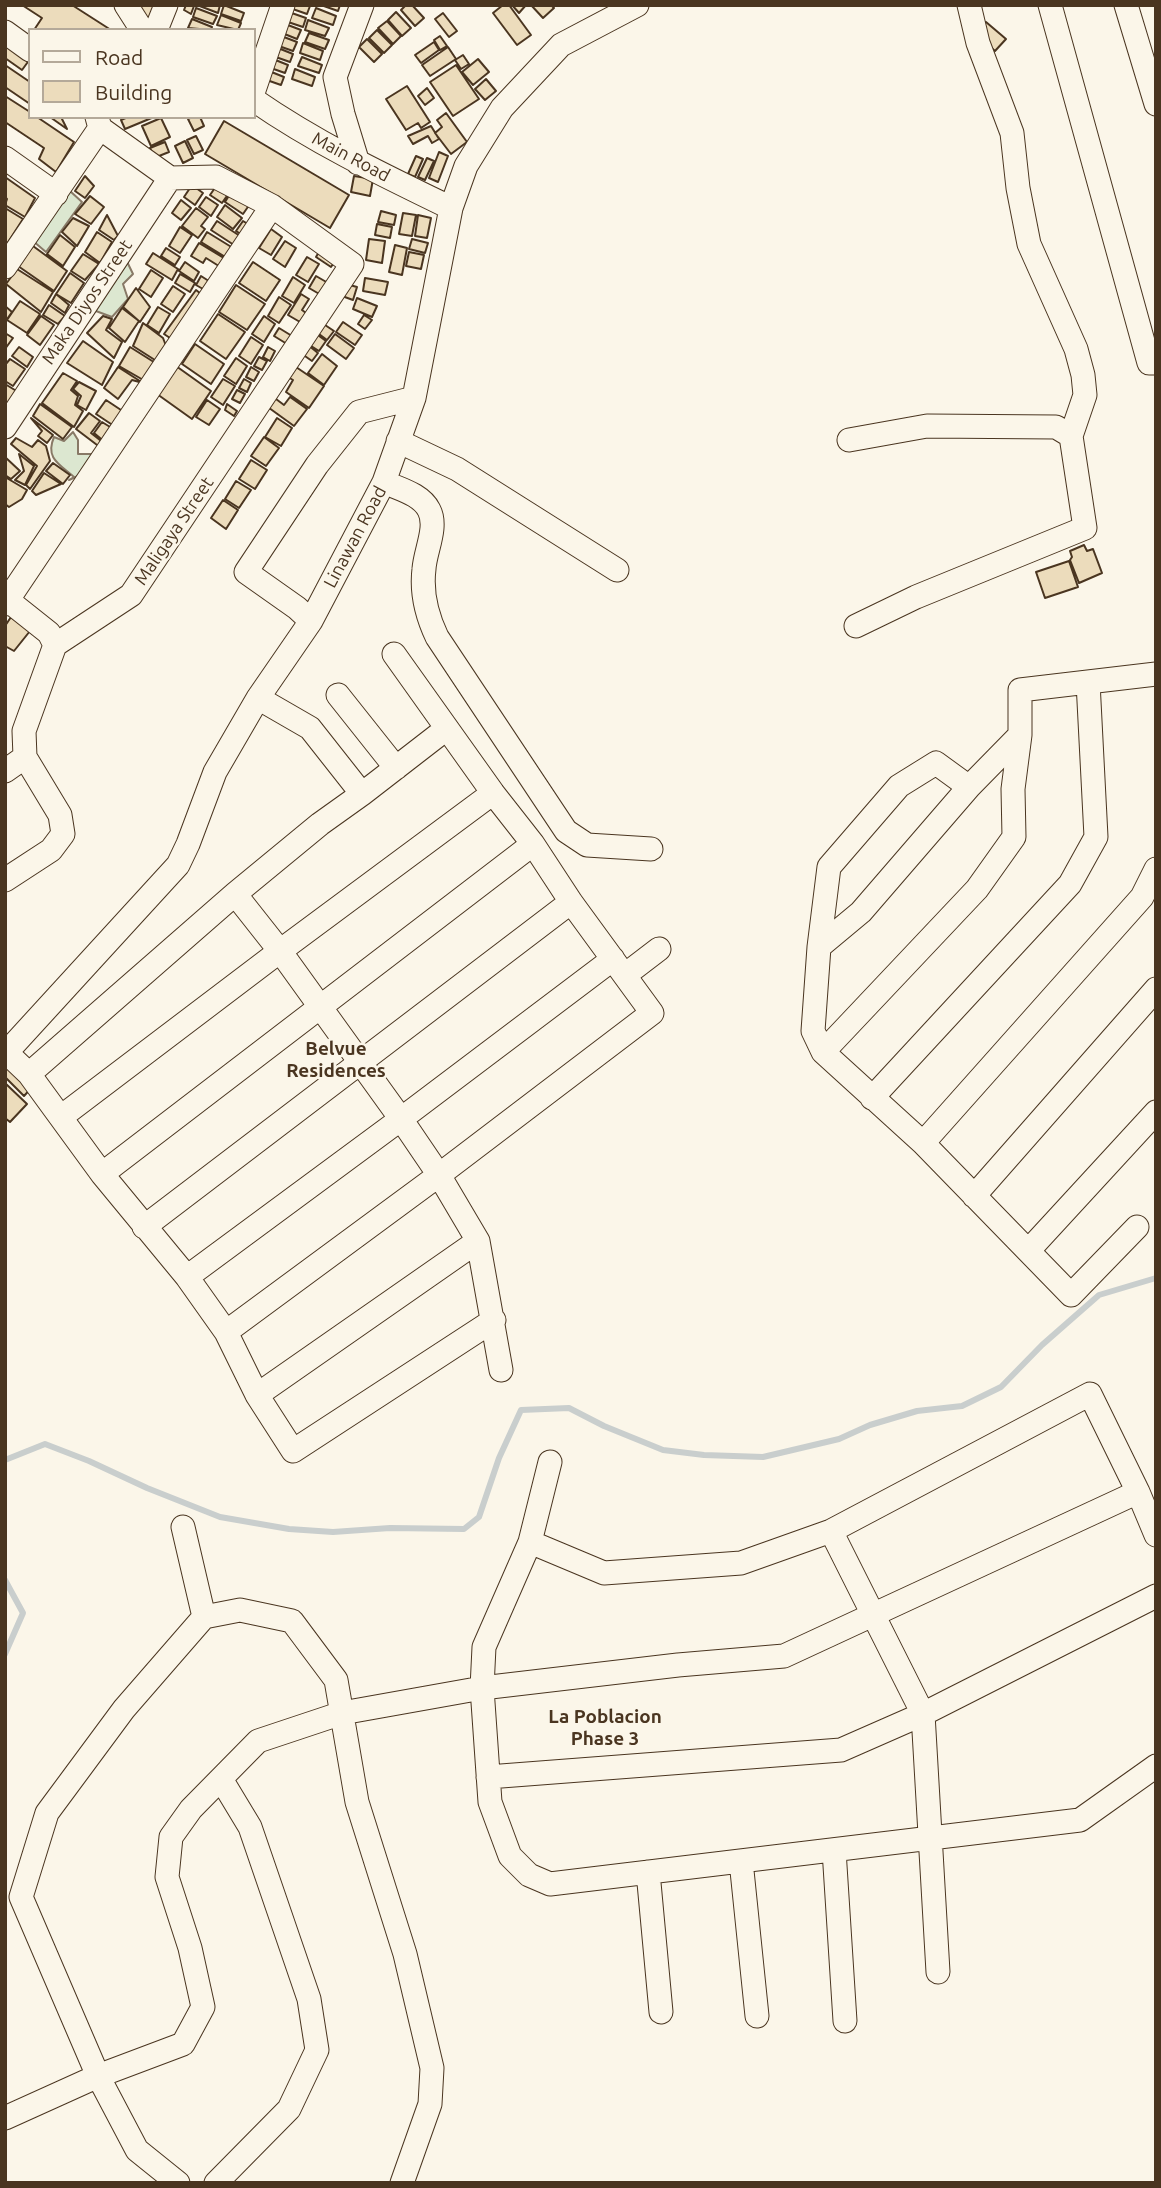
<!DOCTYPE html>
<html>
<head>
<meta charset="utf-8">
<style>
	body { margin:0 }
	#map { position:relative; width:1161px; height:2188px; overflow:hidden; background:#fbf6e9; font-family:Ubuntu,sans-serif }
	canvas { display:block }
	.frame { position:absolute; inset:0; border:7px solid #4a3520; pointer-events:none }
	.legend { position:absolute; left:28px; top:28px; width:228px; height:91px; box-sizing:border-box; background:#fbf6e9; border:2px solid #b4a999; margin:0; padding:9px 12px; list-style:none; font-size:21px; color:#4a3520 }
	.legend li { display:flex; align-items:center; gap:14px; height:35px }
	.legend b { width:35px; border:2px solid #b4a999 }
</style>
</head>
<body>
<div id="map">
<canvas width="1161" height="2188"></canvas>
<div class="frame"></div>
<ul class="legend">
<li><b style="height:9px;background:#fbf6e9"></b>Road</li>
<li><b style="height:19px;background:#ecdcbc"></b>Building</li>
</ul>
</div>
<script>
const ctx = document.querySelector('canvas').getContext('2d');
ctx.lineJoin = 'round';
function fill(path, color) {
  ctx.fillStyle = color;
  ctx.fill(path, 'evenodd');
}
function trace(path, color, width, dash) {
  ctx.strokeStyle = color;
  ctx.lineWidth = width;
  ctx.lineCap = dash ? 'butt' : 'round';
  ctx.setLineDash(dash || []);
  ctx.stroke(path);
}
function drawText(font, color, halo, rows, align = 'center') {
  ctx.font = font + ' Ubuntu,sans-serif';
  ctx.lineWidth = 5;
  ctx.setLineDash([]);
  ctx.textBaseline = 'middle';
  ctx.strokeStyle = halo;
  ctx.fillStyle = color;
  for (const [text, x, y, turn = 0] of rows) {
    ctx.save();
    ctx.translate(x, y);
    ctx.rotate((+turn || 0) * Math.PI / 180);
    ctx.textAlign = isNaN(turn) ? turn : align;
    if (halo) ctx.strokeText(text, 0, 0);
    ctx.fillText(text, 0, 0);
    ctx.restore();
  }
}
const green = new Path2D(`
	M70,191L82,202L46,252L33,241Z
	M118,243L133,274L123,284L128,299L112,317L77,304Z
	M73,432L78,440V454H103L93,469L69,480L74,477C59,464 45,458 54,437L64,441Z`);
const stream = new Path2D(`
	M5,1460L45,1444L89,1461L147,1488L220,1517L289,1529L333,1532L390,1528L464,1529L479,1517L499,1458L521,1410L569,1408L604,1426L663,1450L704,1455L763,1457L839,1439L870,1425L917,1411L962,1406L1001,1387L1042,1345L1099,1295L1156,1278
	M5,1580L23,1613L5,1654`);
const building = new Path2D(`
	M22,5H72L111,30H34L42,18Z
	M133,5H157L147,30Z
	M186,5L194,6L191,14L184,10Z
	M197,5H220L218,13Z
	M224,5L244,13L241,21L221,14Z
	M287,5H309L310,6L307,14L287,7Z
	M321,5H340L338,11Z
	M406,5H412L424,18L415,26L401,10Z
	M503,5H509L531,35L517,45L493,13Z
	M512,5H526L519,13Z
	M531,5H551L554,8L543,18Z
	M196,8L217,16L213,24L193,17Z
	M316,8L336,16L333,25L312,18Z
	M286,11L306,18L303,27L282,20Z
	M396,12L411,28L402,36L388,20Z
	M443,13L457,31L449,37L435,19Z
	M221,15L241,23L238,30L217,25Z
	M192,19L212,27L211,30L188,28Z
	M308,20L329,28L325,36L305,30Z
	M387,21L401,36L393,44L378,28Z
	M280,22L301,30L297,39L277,31Z
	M986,22L1006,39L995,51L976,34Z
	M377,30L392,45L384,53L369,38Z
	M309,33L329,40L325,49L305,42Z
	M276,34L297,42L293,51L273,44Z
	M440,36L447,46L440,50L434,40Z
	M367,39L382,54L374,62L359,47Z
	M5,41L30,59L22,70L5,58Z
	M434,42L439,50L421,63L415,55Z
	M303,43L323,51L320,60L300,53Z
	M273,46L293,54L290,62L270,55Z
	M448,47L456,59L430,76L422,65Z
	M463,55L469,64L461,69L455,60Z
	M268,57L288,65L285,73L265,66Z
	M302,57L322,65L319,73L298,66Z
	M478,59L489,72L473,85L462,72Z
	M5,65L30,82V104L5,87Z
	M456,65L479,99L453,116L430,82Z
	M264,69L284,77L281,85L261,78Z
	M295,69L315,77L312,86L292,79Z
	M486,79L496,91L485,100L475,89Z
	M407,86L430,122L421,128L418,123L406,130L386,99Z
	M427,88L434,98L425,105L418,96Z
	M5,96L30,112V117H37L74,142L56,172L39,159L44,148L5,122Z
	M446,113L467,142L451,154L435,133L442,127L437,120Z
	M50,117H61L67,129Z
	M128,117H154L125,129L121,120Z
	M192,117H200L204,126L194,131L188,119Z
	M161,118L170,137L151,146L142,126Z
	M224,121L349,195L330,228L205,154Z
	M431,126L439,139L432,143L428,136L413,144L408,136Z
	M196,136L203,150L194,154L187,140Z
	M185,141L193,158L183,163L175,146Z
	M165,142L169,152L154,158L150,148Z
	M439,152L448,156L438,182L429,178Z
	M416,156L423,159L415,177L408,174Z
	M427,158L434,161L425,180L418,177Z
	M85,176L94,186L85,198L75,191Z
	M354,176L373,179L370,196L351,192Z
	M5,177L35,198L25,217L5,205L7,199L5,197Z
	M219,182L231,190L222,203L210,195Z
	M192,185L203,193L195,205L184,197Z
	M233,189L252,201L243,214L225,202Z
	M90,196L104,207L91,224L75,214Z
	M206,197L218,205L211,216L199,207Z
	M181,200L191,208L181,220L172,213Z
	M225,205L242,218L233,229L217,217Z
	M5,208L23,219L5,247Z
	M196,208L208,217L201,226L205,229L198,238L182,226Z
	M381,211L396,215L394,225L378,222Z
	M403,213L416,215L412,236L399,234Z
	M107,215L118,236L114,240L99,230Z
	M418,215L431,218L427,238L415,236Z
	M73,218L89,226L77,246L62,232Z
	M217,221L240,236L234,245L211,230Z
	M243,221L251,226L244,236L236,231Z
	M377,224L392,227L390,238L375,235Z
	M180,227L192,235L180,253L169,246Z
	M271,229L282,237L271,255L259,248Z
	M97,232L112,242L100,263L85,252Z
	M207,232L233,248L227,258L201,242Z
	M60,235L75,247L63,266L47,254Z
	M369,239L385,241L382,263L366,260Z
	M412,239L428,243L425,253L409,249Z
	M285,241L296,248L285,267L273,259Z
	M199,243L227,260L222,268L206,258L203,263L191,256Z
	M323,245L339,255L331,267L316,257Z
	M395,245L407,248L402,275L389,272Z
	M33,246L67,271L54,291L18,266Z
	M166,248L180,257L175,265L161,256Z
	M409,252L424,255L421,269L406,266Z
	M153,253L178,269L172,280L146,264Z
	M83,254L99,264L85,280L71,271Z
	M307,257L319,264L308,282L296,275Z
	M185,262L199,272L194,281L179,271Z
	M253,262L280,280L266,301L239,283Z
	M17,269L53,292L41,312L6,284Z
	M151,270L163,278L151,297L139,289Z
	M70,273L84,283L71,303L56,294Z
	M180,274L195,283L190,292L175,283Z
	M201,276L215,285L210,293L196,285Z
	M316,276L328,283L321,295L309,288Z
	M293,277L305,285L294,303L282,296Z
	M365,278L388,282L385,295L363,291Z
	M346,284L357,287L353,300L342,296Z
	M236,285L265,304L247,330L219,312Z
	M173,286L185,294L173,312L161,304Z
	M136,288L150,307L140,322L123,307Z
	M196,290L205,297L173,340L164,334Z
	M56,294L69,305L65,313L51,303Z
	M301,294L309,299L302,310L306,313L300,322L288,315Z
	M279,297L291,305L279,323L268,316Z
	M357,298L377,306L372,317L353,309Z
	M20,301L40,314L27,333L7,320Z
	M49,305L65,316L58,324L43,315Z
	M5,306L12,312L5,322Z
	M158,307L170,314L159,333L147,325Z
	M122,308L139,321L125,342L109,328Z
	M218,314L245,332L226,359L200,341Z
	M364,315L372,320L365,329L358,324Z
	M41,316L54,325L40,345L27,335Z
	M103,316L112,319L106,330L122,342L114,358L87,333Z
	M264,316L275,324L264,342L252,334Z
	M343,322L362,335L355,345L336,332Z
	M143,323L163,338L168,351L158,362L133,346Z
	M322,323L334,331L327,340L315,331Z
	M279,328L292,336L287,344L274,336Z
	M5,333L13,338L5,349Z
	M315,333L326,341L319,351L308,344Z
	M335,334L354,348L346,359L327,345Z
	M251,337L263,345L251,364L239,356Z
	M83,341L113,362L102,385L67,363Z
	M195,344L224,364L211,384L182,364Z
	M308,345L318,353L312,361L302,354Z
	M19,347L33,357L27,367L12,356Z
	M130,347L157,364L145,381L119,366Z
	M268,347L275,351L270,361L263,357Z
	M322,354L337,366L324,385L308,373Z
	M259,357L267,361L262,370L254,366Z
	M236,358L247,366L236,384L224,376Z
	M10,359L25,369L13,386L5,381V365Z
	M293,365L324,386L309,408L286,392L293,380L286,376Z
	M176,366L211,391L192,419L157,394Z
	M118,367L143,383L132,380L118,399L104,388Z
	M251,367L259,372L254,381L246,377Z
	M63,373L77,381L71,390L78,396L75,405L83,411L74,427L42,403Z
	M223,379L235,386L223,405L211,397Z
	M244,379L251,383L247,392L239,388Z
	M79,382L96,391L86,410L77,405L81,396L73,389Z
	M5,384L23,395L5,418Z
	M237,390L245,394L240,403L232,399Z
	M272,396L284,405L290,397L307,409L294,426L265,405Z
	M106,400L124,412L114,426L96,414Z
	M207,400L220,409L209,425L196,417Z
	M40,404L72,427L63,439L33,416Z
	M227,404L237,411L234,416L225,410Z
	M89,413L100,421L91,433L105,444L101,448L76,429Z
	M31,418L53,435L47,443L38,436L42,431Z
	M277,418L292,428L281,446L265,437Z
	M102,422L115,430L106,443L94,433Z
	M264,437L279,448L266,466L251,456Z
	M16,438L32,447L38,440L46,446L50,461L30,489L26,485L37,466L11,444Z
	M19,454L34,466L25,485L15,480L24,471Z
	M5,457L20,471L11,479L5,475Z
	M251,460L267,470L255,489L239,479Z
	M53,463L70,475L63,484L46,471Z
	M44,473L61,484L36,495L32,491Z
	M5,477L27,490L22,499L9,507L5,504Z
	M236,481L251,490L239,508L225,499Z
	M223,500L238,510L226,529L211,518Z
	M1084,545L1087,551L1093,549L1102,573L1079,583L1070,560L1072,557L1070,551Z
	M1069,561L1078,587L1045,598L1036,572Z
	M11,617L30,631L14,651L5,646V626Z
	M5,1060L34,1085L24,1096L5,1077Z
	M5,1083L27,1104L10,1122L5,1118Z`);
const minor = new Path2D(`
	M126,5L142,30
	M969,5L978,43L1012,133L1018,188L1029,244L1076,349L1083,375L1085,395L1071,436
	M1050,5L1149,363H1156
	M1126,5L1156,104
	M156,30L166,5
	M5,32L30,50
	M254,90L283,5
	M254,100C316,143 383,175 451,208
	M5,158L56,194
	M358,163L343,114L335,77L362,5
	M5,267L100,128
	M5,427L170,178
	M849,440L927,426L1056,427L1071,436L1085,528L916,597L856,626
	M398,441L457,469L617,570
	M384,482C399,489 421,494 429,510C438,527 425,551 424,569C421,593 427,616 437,637L566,831L587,845L651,849
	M5,598L49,633L55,645
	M5,604L272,206
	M311,621L297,608L246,572L317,465L359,412L414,398
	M338,695L396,768
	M258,698L310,728L362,794
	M5,771L25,757
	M969,787L936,763L899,786L829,867L819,947L813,1031L823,1052L923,1143L1071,1295L1137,1227
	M5,880L51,850L63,834L60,815L25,757L24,731L55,645L131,595L352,264L272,206L216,177L170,178L100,128L97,117
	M235,894L280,951L401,1119L439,1175L478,1241L501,1370
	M819,947L861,912L969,787L1020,735
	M625,975L659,949
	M823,1052L977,889L1014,837L1013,789L1020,735V690L1156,674
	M7,1053L29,1074L102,1174L187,1277L226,1332L257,1395L293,1451L494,1320
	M5,1054L178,865L188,844L215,772L258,698L311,621L384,482L414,398L451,208L466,166L502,108L561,45L637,5
	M29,1074L235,894L320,824L362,794L446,729
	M872,1098L1070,884L1096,837L1088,682
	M61,1117L280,951L493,793
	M923,1143L1142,897L1156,869
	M102,1174L533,844
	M974,1196L1156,989
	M144,1227L571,902
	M1029,1250L1156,1112
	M187,1277L401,1119L613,959
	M226,1332L439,1175L652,1013L571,902L533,844L493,793L394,654
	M257,1395L478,1241
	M550,1462L530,1542L484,1647L482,1688L490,1802L510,1856L529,1875L550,1884L1080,1820L1156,1766
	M183,1527L204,1617
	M831,1531L923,1714L938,1972
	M530,1542L604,1573L741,1563L831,1531L1090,1394L1138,1492L1156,1535
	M488,1777L841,1750L923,1714L1156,1596
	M834,1850L845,2021
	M741,1861L757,2016
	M648,1872L661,2012
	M5,2118L98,2076L183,2044L203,2007L190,1948L167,1877L171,1837L191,1809L258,1741L342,1713L482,1688L678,1665L784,1656L1138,1492
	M178,2183L137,2150L98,2076L21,1897L47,1813L124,1709L204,1617L240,1610L292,1621L336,1680L357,1802L405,1954L432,2068L430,2104L402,2183
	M216,2183L289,2109L317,2050L309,1999L250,1827L221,1779`);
const streetNames = [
	["Main Road",351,157,28],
	["Maka Diyos Street",87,302,-56],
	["Maligaya Street",174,531,-56],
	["Linawan Road",355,537,-62]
];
const neighbourhoodNames = [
	["Belvue",336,1049],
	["Residences",336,1071],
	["La Poblacion",605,1717],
	["Phase 3",605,1739]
];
fill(green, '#dce7d0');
trace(green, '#887966', 2);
trace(stream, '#c9cecd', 6);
fill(building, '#ecdcbc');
trace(building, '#4a3520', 2);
trace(minor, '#4a3520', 25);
trace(minor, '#fbf6e9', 23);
drawText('18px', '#4a3520', '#fbf6e9', streetNames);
drawText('bold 19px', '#4a3520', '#fbf6e9', neighbourhoodNames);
</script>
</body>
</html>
